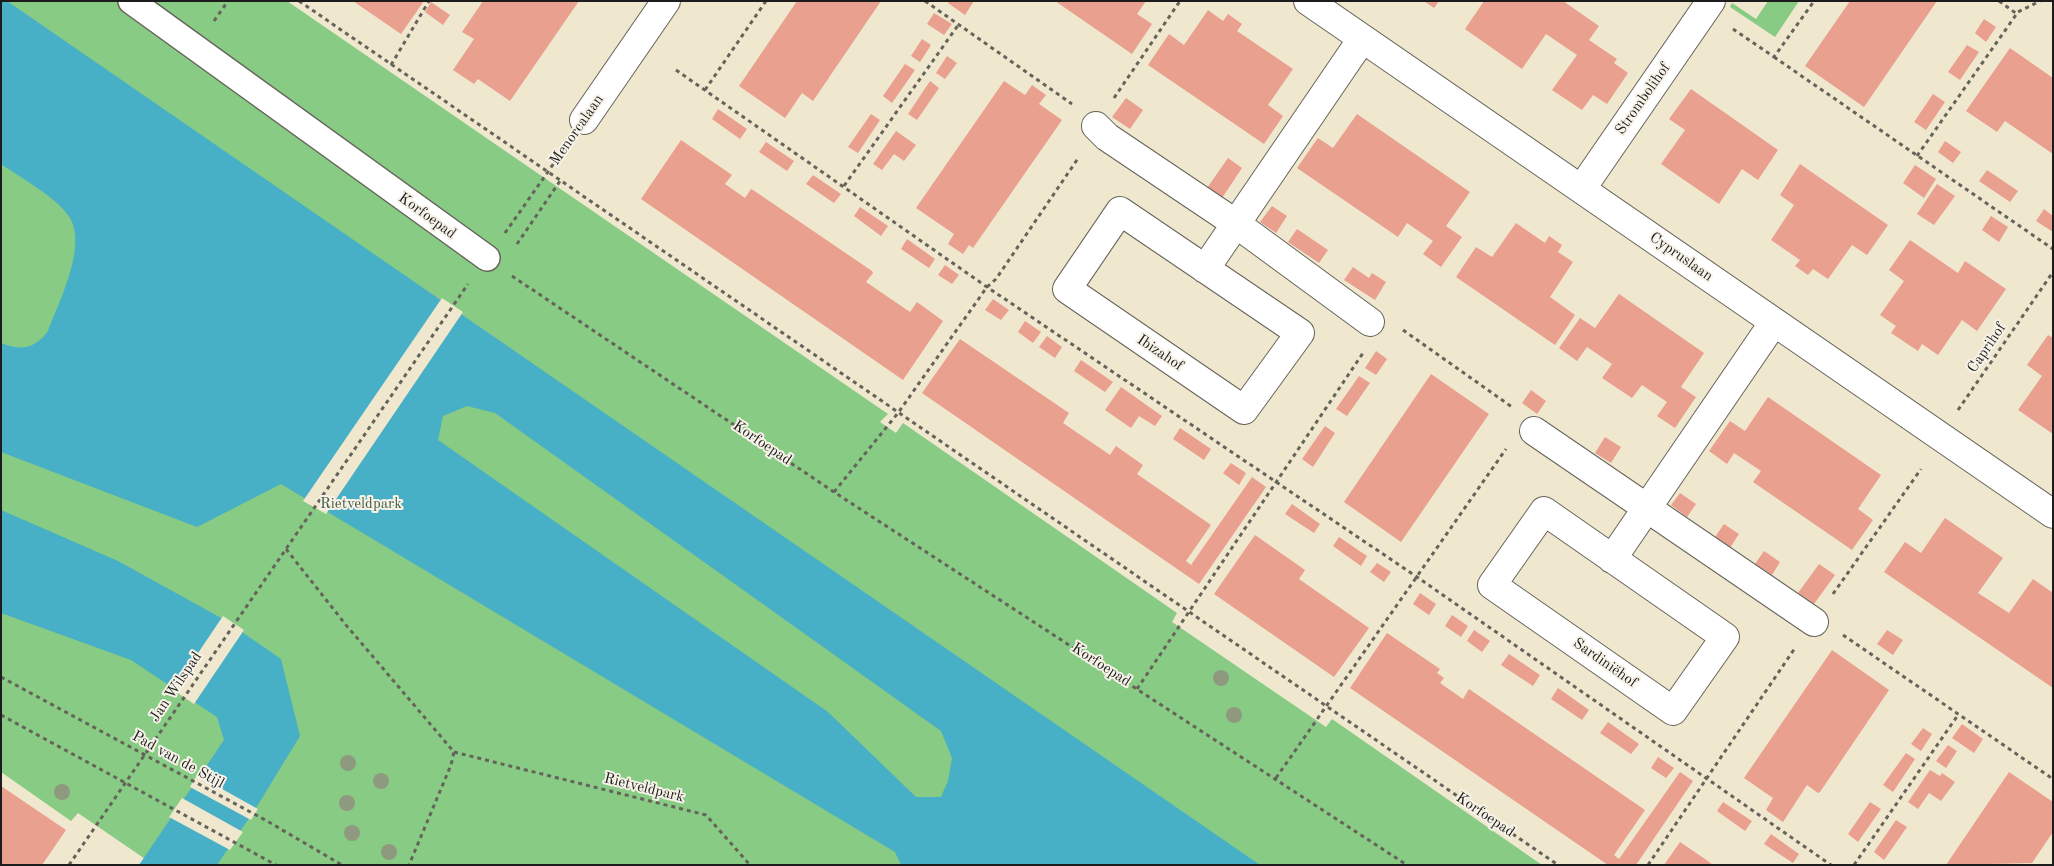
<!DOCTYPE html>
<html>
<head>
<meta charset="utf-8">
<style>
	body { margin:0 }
	#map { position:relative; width:2054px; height:866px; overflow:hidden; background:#efe7ce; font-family:"Old Standard TT",serif }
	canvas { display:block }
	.frame { position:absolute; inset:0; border:2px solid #1c1c1c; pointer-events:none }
</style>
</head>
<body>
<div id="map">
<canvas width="2054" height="866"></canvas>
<div class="frame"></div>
</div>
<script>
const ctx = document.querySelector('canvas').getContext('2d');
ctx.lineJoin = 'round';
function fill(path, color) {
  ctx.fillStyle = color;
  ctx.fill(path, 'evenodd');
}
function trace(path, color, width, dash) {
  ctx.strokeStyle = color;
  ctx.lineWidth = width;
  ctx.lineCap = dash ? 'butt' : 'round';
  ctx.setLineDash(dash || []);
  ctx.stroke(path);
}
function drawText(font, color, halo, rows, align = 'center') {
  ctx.font = font + ' "Old Standard TT",serif';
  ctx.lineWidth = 4;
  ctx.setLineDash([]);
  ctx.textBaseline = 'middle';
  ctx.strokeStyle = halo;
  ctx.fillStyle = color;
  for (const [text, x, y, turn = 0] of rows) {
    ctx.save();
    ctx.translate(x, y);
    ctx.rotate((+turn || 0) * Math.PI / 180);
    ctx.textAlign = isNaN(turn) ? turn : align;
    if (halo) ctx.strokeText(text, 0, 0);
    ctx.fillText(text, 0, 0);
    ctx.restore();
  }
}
const green = new Path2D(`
	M1,1H287L888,414L880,422L896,433L903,423L1177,613L1172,622L1326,727L1332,719L1542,865H154L78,813L71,821L1,772Z
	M1768,1H1799L1775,37L1730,7L1732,3L1756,19Z`);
const water = new Path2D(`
	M1,1H7L1260,865H901L895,852L281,484L197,527L1,452V343C21,351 35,349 48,331C59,302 87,247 70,218C58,198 21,178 1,164ZM467,406L495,413L941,731L952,758L948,781L941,797H916L828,712L438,440L443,416Z
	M1,510L118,561L223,619L281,659L300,736L256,808L217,865H139L224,740L217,717L131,660L1,613Z`);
const pier = new Path2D(`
	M442,298L463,312L326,514L303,501Z
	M223,616L244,630L194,704L173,690Z
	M197,775L258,809L251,820L190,787Z
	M182,798L243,832L230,850L169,817Z`);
const building = new Path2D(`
	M353,1H424L401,34Z
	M483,1H579L510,101L478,79L474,84L453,70L474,39L462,32Z
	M797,1H881L813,101L802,93L785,118L739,86Z
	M949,1H974L965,15L948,3Z
	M1055,1H1146L1137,14L1152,24L1132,54Z
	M1424,1H1439L1434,8Z
	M1484,1H1563L1599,26L1589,40L1617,59L1614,63L1628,73L1607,104L1593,95L1582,110L1552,90L1577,55L1546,34L1522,69L1465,29Z
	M1850,1H1937L1864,107L1805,66Z
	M431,2L450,15L443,25L425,12Z
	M1208,10L1223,21L1228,14L1242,24L1237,31L1293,69L1268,105L1283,116L1264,144L1148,65L1169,34L1184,45Z
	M934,13L952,24L944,35L927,24Z
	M1984,19L1996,27L1986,42L1975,33Z
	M922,39L931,45L920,62L911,56Z
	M1967,45L1979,52L1960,80L1948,72Z
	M2010,48L2053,78V154L2005,121L1997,132L1966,111Z
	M947,56L957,63L945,79L936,73Z
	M905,64L915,70L892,103L883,96Z
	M930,81L939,88L917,120L908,114Z
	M1004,81L1025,95L1032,85L1046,95L1039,104L1062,120L973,248L969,245L963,254L948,244L954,234L916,208Z
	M1691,89L1778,150L1758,180L1742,169L1719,204L1661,164L1685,130L1669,119Z
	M1933,94L1945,102L1926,130L1914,122Z
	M1126,98L1143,110L1130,129L1112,117Z
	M718,109L747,129L740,139L712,119Z
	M871,114L880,120L858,153L848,147Z
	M1357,114L1470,192L1446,226L1462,237L1441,267L1423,254L1433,241L1407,223L1398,237L1297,168L1318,138L1333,148Z
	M896,131L916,145L904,161L894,154L882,170L873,164Z
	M681,140L732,175L725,184L745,198L751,189L753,190L872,271L873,273L866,282L910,312L917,302L943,321L903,380L641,199Z
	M1945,141L1961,152L1953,163L1938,152Z
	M766,142L794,161L787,171L759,152Z
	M1228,158L1242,168L1222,198L1207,188Z
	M1800,164L1888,225L1867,255L1852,245L1828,279L1813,269L1808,275L1795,266L1800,260L1771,240L1794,205L1780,195Z
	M1915,165L1936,179L1924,198L1903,183Z
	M1987,170L2018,191L2010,202L1979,181Z
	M813,175L841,194L834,203L806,184Z
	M1937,184L1955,196L1934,225L1917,214Z
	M1272,206L1287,216L1276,233L1260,222Z
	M860,207L888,226L881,236L854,216Z
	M2044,209L2053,216V232L2036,221Z
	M1991,216L2008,227L1999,242L1982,230Z
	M1516,223L1545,243L1549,236L1562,245L1558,252L1573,262L1550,297L1575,315L1555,345L1456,277L1476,247L1492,257Z
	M1297,229L1328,250L1319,263L1288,242Z
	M907,239L935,259L929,268L901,249Z
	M1910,240L1958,273L1965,261L2006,289L1977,331L1962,320L1938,355L1922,344L1918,351L1891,333L1896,326L1880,315L1904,281L1889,270Z
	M945,265L959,275L952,284L938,275Z
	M1353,267L1369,278L1372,273L1386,282L1375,300L1344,280Z
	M1619,294L1704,353L1681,387L1696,397L1675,428L1657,416L1667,402L1642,385L1632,398L1602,378L1612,364L1587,347L1577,361L1559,348L1580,318L1595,328Z
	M993,299L1009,310L1001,320L985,310Z
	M1025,321L1041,332L1033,343L1018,332Z
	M2048,335L2053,338V434L2018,410L2042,376L2027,365Z
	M1047,336L1062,347L1055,358L1039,347Z
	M960,339L1069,413L1063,423L1110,455L1116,446L1143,465L1137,474L1211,525L1186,561L1191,565L1252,477L1266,487L1199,584L922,393Z
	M1376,351L1387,359L1376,375L1365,368Z
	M1081,360L1113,382L1105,392L1074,371Z
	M1431,374L1489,414L1401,542L1344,502Z
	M1359,376L1370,383L1347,416L1336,409Z
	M1121,387L1162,416L1155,426L1139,416L1131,428L1105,410Z
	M1531,390L1546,401L1537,414L1522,403Z
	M1768,397L1881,475L1858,509L1873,520L1852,550L1753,482L1761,471L1734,453L1727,464L1709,451L1730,421L1745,431Z
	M1325,426L1335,433L1313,467L1302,459Z
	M1180,428L1211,449L1204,460L1173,439Z
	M1605,437L1621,447L1611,463L1595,453Z
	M1231,463L1246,473L1239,485L1223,473Z
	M1680,493L1696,504L1687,517L1671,505Z
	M1292,504L1320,524L1314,533L1285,514Z
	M1945,518L2003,558L1978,593L2009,613L2033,579L2053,593V688L1884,572L1905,542L1921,553Z
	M1724,524L1739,534L1730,548L1715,537Z
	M1255,535L1305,570L1299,579L1369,628L1334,677L1214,594Z
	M1339,537L1367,556L1361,566L1333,546Z
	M1764,551L1780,562L1772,575L1755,564Z
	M1377,563L1391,572L1384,582L1370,572Z
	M1819,564L1835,575L1814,604L1798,593Z
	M1420,593L1436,604L1429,615L1413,604Z
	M1452,615L1468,626L1461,637L1445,626Z
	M1474,630L1490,641L1482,652L1467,641Z
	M1887,630L1903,640L1893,655L1877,644Z
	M1387,633L1440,669L1437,673L1444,678L1440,683L1463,699L1469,689L1645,810L1614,855L1619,859L1680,772L1693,781L1636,865H1608L1350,688Z
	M1832,650L1889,690L1820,792L1818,793L1807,785L1783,822L1766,810L1773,798L1744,778Z
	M1509,654L1540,675L1533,686L1501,665Z
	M1558,688L1589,710L1582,720L1551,699Z
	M1608,722L1639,744L1631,754L1600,733Z
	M1962,724L1983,739L1974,753L1952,738Z
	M1923,728L1932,734L1921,751L1911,744Z
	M1948,745L1957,751L1946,768L1936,761Z
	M1906,753L1915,759L1893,792L1883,785Z
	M1658,757L1674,768L1666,778L1651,768Z
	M1930,770L1940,776L1942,773L1955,782L1941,801L1929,793L1918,809L1908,802Z
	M2009,772L2053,802V832L2032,863L1946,865Z
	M1,786L66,830L42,865H1Z
	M1723,802L1752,821L1745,831L1717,811Z
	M1870,802L1881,809L1858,842L1848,834Z
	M1896,820L1907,827L1884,860L1874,852Z
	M1771,834L1799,854L1793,863L1764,844Z
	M1680,842L1705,859L1713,865H1664Z`);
const path = new Path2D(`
	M299,1L1558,865
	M925,1L1072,104
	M1999,1L2017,14
	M214,21L228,1
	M1733,29L1774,57L1814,1
	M1774,57L2053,249
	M391,65L429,1
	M676,70L987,287L1417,577L1831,865
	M705,90L766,1
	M1114,98L1180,1
	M1917,156L2018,12L2040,1
	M844,186L959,24
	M505,233L566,146
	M517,244L560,181
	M512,276L834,492L1407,865
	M1403,330L1512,407
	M1958,410L2053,272
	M834,492L898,413L987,287L996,279L1079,157
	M286,549L346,625L454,752L451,765L409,865
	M1833,594L1921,469
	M1843,635L2053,779
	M1,677L267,821L342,865
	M1137,689L1363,353
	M1,715L276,865
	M454,752L706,815L750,865
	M1276,778L1506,449
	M69,865L468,284
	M1648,865L1795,648
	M1854,865L1958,715`);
const pedestrian = new Path2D(`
	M131,1L487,258`);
const minor = new Path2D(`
	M1308,1L2053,514
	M584,120L666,1
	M1096,126L1107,137L1235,223L1370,322
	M1582,188L1711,1
	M1120,211L1300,333L1244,410L1067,289Z
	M1205,269L1362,39
	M1534,431L1814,622
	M1544,511L1725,637L1673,711L1492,585Z
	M1612,559L1774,322`);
const trees = [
	[1221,678],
	[1234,715],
	[348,763],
	[381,781],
	[62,792],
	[347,803],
	[352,833],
	[389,852]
];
const streetNames = [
	["Strombolihof",1643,99,-55],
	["Menorcalaan",577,130,-55],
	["Korfoepad",427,216,36],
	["Cypruslaan",1681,257,35],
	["Caprihof",1987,348,-56],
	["Ibizahof",1160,353,34],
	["Korfoepad",762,443,34],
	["Sardiniëhof",1605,663,35],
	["Korfoepad",1101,665,33],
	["Jan Wilspad",176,687,-56],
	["Pad van de Stijl",178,760,29],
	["Rietveldpark",644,788,14],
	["Korfoepad",1485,815,34]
];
const parkNames = [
	["Rietveldpark",361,504]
];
fill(green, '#87cb84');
fill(water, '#47afc6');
fill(pier, '#efe7ce');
fill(building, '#eaa08f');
trace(pedestrian, '#66635a', 28);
trace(minor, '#66635a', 30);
trace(path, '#66635a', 3, [4, 4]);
trace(pedestrian, '#fff', 25);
trace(minor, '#fff', 28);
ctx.fillStyle = '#8f9980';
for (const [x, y] of trees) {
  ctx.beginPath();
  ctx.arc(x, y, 8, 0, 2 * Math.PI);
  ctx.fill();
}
drawText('15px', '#1c1c1c', '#f7f3e8', streetNames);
drawText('15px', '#415940', '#f7f3e8', parkNames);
</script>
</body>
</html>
